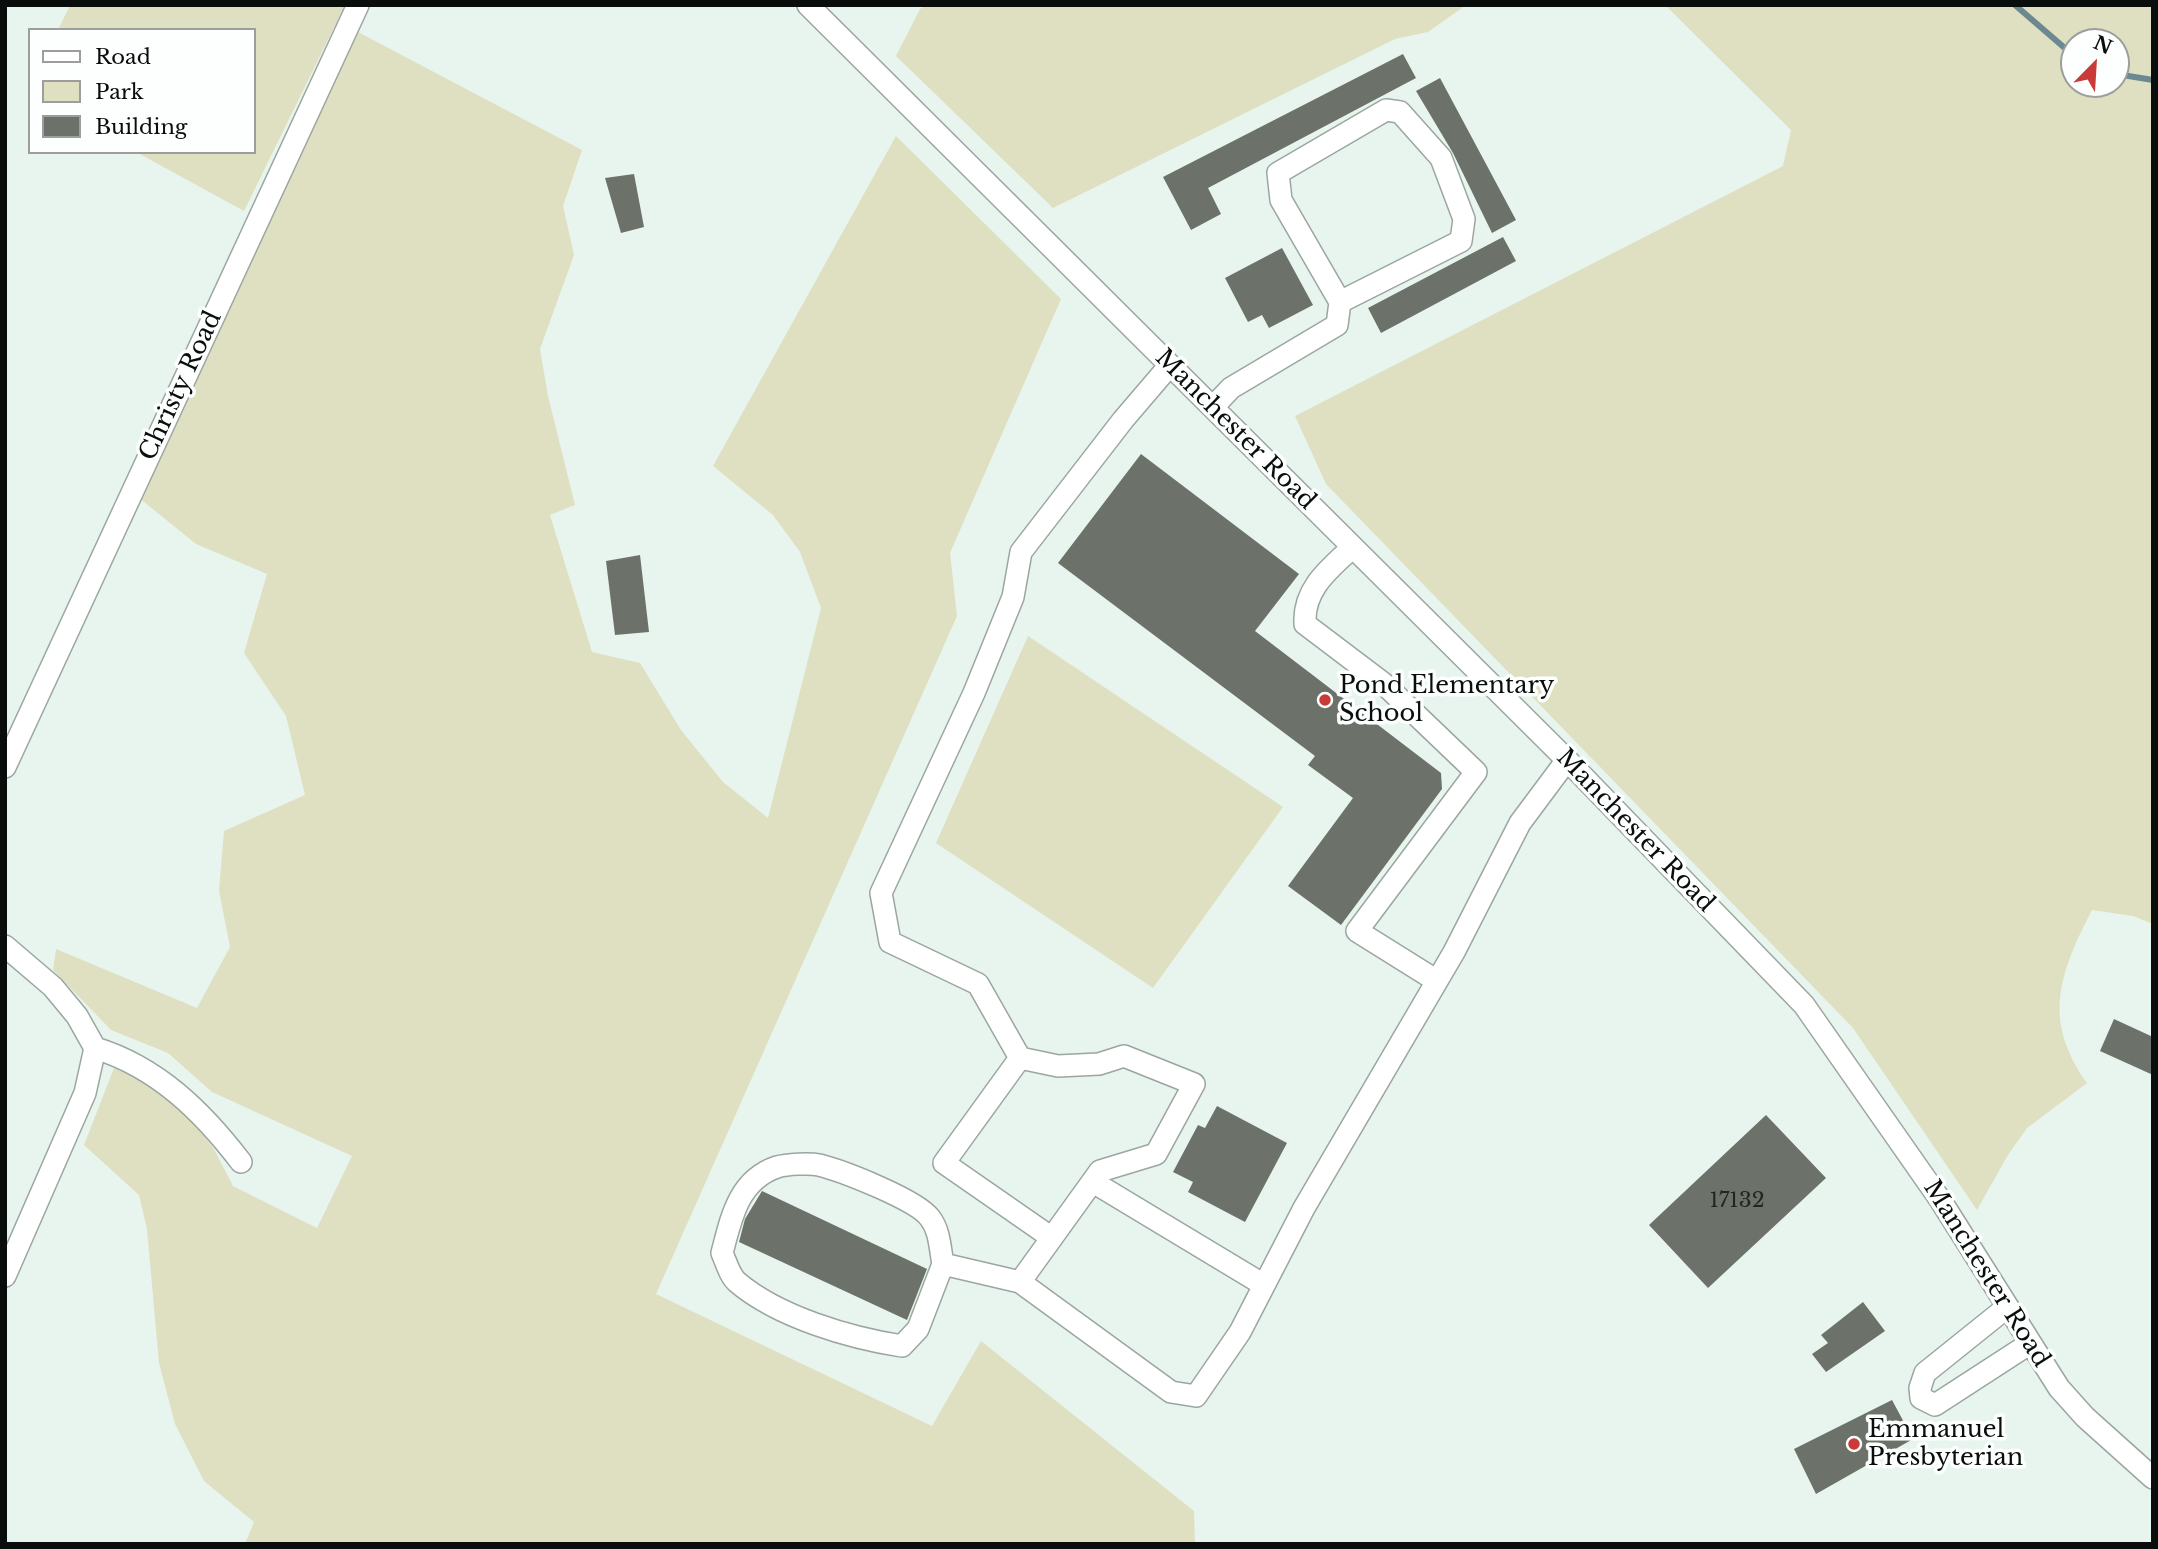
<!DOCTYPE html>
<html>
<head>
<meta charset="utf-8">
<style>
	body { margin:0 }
	#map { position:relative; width:2158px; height:1549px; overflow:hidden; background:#e8f4ee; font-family:"Libre Baskerville",serif }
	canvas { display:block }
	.frame { position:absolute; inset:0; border:7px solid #090d0b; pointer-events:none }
	.legend { position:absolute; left:28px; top:28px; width:228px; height:126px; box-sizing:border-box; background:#fcfffd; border:2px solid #9b9e9c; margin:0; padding:9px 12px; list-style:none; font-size:21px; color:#090d0b }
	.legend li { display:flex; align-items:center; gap:14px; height:35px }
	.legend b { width:35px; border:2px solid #9b9e9c }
	.north { position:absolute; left:2060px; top:28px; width:70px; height:70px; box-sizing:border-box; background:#fcfffd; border:2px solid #9b9e9c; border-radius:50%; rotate:24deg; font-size:19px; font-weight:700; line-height:28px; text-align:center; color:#090d0b }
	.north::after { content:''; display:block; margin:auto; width:24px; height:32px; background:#c93a38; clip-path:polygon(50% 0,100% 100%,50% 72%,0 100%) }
</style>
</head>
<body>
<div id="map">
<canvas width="2158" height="1549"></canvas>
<div class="frame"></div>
<ul class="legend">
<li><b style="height:9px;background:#fff"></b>Road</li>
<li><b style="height:19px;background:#dfe0c2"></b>Park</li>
<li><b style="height:19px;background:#6c726a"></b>Building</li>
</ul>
<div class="north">N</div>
</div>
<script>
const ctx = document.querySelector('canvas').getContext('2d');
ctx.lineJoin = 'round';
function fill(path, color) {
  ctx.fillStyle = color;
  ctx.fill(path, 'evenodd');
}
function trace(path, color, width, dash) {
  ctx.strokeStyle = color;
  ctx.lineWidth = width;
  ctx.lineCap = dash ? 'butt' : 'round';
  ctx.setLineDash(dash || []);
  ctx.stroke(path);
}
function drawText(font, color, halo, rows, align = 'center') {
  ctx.font = font + ' "Libre Baskerville",serif';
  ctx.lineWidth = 7;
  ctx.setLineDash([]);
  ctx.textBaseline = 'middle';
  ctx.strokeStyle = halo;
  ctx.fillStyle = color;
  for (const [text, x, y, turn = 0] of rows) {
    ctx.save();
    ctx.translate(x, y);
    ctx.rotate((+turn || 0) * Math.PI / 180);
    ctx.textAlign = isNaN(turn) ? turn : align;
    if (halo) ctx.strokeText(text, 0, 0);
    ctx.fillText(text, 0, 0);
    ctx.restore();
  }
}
const green = new Path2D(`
	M70,5H345L244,211L136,152H254V30H58Z
	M926,5H1466L1428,32L1395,39L1053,208L896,56L920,9Z
	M1665,5H2153V924L2133,916L2092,910C2059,974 2042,1020 2087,1083L2027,1128L2008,1155L1977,1210L1853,1028L1326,484L1295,416L1783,166L1791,130ZM2074,42H2116V84H2074Z
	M356,31L582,150L563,206L574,255L540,349L548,396L575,505L550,515L592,652L640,663L681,730L723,782L768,818L821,608L800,552L773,515L713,466L896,136L1061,299L950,553L957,616L656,1294L932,1426L981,1341L1194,1511L1195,1544H245L254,1522L204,1481L175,1424L159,1363L147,1229L139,1195L84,1145L114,1068L154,1086L189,1117L214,1149L233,1186L317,1228L352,1156L212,1092L168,1053L111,1030L53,970L56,949L197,1008L230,947L219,891L224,831L305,795L286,716L244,653L267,574L196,544L138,497Z
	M1028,636L1283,807L1153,988L936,843Z`);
const stream = new Path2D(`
	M2015,5L2074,56
	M2116,74L2153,80`);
const building = new Path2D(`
	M1403,54L1416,78L1208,188L1221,214L1191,230L1163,177Z
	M1440,78L1516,220L1492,233L1453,153L1416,91Z
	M634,174L644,227L621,233L605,178Z
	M1503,237L1516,261L1381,333L1368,308Z
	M1282,248L1313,305L1269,328L1262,315L1248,322L1225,278Z
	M1141,454L1299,574L1255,631L1441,773L1442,789L1341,925L1288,886L1353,798L1308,765L1315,756L1058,563Z
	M640,555L649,632L615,635L606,561Z
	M2114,1019L2153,1037V1075L2100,1051Z
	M1217,1106L1287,1143L1245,1222L1188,1192L1193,1182L1173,1172L1198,1125L1205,1128Z
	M1766,1115L1826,1178L1708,1288L1649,1225Z
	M762,1191L927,1269L907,1320L739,1242L745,1219Z
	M1863,1302L1885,1331L1826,1372L1812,1354L1828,1343L1821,1335Z
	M1892,1400L1913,1439L1816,1494L1794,1449Z`);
const minor = new Path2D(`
	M808,5L1567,760L1804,1005L1941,1201L2059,1388L2085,1417L2153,1478
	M1170,365L1123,420L1021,552L1013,597L974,693L881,893L890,942L978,984L1020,1058L1058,1066L1099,1064L1124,1056L1194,1084L1156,1154L1100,1171L1020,1282L1171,1392L1196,1396L1240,1332L1304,1208L1454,952L1520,823L1567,760
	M1213,407L1231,388L1337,325L1340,302L1281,200L1278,173L1386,110L1400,112L1441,158L1464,219L1461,241L1340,302
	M1353,547C1329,569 1303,589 1305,624L1383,683L1476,772L1357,931L1437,981
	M5,767L358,5
	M5,946L53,987L77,1016L95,1048L85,1093L5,1276
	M95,1048C157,1067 202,1111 241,1162
	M1020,1058L944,1163L1052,1238
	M1093,1182L1264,1285
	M943,1264L918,1329L902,1346C850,1338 778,1317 737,1282C730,1276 726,1262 722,1253C731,1219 738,1180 777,1167C787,1164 810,1163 819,1165C843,1171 917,1200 930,1218C940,1231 940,1249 943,1264L1020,1282
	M2006,1308L1925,1373L1920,1388L1921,1398L1935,1405L2029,1344`);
const markers = [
	[1325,700,7,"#c93a38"],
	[1854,1444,7,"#c93a38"]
];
const numberNames = [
	["17132",1737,1201]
];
const streetNames = [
	["Christy Road",181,386,-65],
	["Manchester Road",1235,430,45],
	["Manchester Road",1635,831,46],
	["Manchester Road",1986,1274,58]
];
const poiNames = [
	["Pond Elementary",1339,686],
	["School",1339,714],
	["Emmanuel",1868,1430],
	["Presbyterian",1868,1458]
];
fill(green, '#dfe0c2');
trace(stream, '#6c8890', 6);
fill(building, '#6c726a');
trace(minor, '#9ba6a0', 24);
trace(minor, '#fff', 21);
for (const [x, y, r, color] of markers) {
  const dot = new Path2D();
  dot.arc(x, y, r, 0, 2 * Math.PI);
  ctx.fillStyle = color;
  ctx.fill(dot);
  trace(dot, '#fcfffd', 2.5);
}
drawText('21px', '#222623', null, numberNames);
drawText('24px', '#090d0b', '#fcfffd', streetNames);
drawText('24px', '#090d0b', '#fcfffd', poiNames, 'left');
</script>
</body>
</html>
